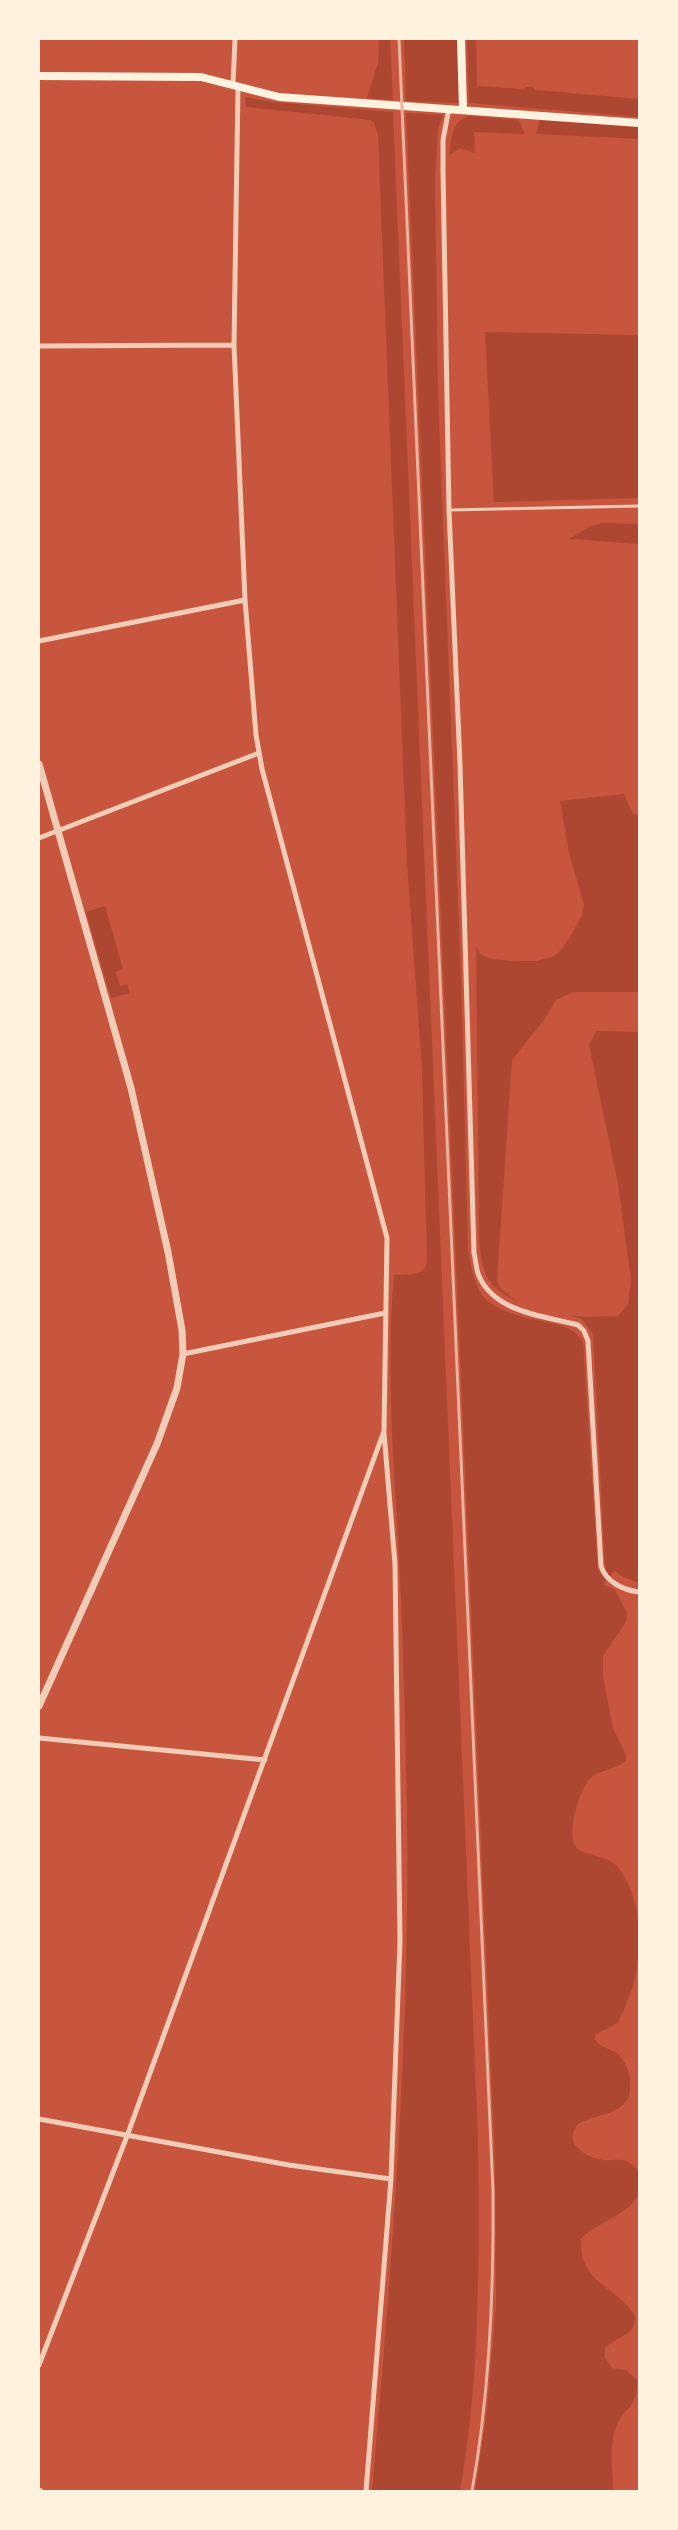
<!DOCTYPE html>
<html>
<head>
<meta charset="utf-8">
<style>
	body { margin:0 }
	#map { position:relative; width:678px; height:2530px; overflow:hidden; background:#c8553d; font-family:Montserrat,sans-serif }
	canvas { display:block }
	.frame { position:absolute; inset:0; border:40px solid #fff3e0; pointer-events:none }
</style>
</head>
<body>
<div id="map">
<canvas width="678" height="2530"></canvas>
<div class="frame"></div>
</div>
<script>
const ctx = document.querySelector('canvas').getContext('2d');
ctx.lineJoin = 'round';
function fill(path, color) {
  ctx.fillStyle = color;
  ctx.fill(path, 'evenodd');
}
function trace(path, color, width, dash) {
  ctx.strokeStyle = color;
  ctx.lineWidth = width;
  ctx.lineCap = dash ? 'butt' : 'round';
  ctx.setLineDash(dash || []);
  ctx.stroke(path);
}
const green = new Path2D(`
	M379,39H390L393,100L367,98L378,63Z
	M404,39H457L459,103L406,101Z
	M467,39H476L477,86L524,89L526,87H533L536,90L639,99V117L469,103Z
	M245,97L273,102L393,112L478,2138C479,2255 481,2375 460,2491H372C392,2265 410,2040 407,1813C405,1721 403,1629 398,1538C393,1450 386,1362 394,1275C407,1274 423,1277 427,1263L422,1069L407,864L378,135L374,123L370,120L246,107Z
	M406,113L443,115L438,129L435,179L438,393L461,976L468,1250C471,1264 474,1283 482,1295C496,1312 526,1318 546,1322C562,1326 573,1327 583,1341L598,1570L606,1580L603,1584L615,1590L627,1613L626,1622L603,1656V1677L613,1728L626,1755V1760C616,1771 596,1769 587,1782C579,1794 566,1834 576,1847C583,1856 607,1855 617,1866C643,1897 643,1952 632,1989C628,2001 623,2012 618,2023L596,2034L594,2038C600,2049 613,2048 620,2056C626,2063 630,2074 630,2082C633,2116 599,2112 578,2124C562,2143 585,2157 603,2160C609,2161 615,2159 622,2160C629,2162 637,2166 639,2174C648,2213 599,2218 581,2239C579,2284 615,2284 635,2316C636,2338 615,2335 605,2349V2358L612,2368L626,2370L637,2380C639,2410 621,2407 615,2430C609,2448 613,2472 613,2491H475L487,2410L496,2304L495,2162Z
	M470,116L519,120L525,134L474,132L475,153L460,148L450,155C451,138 451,121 470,116Z
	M540,120L639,127V139L536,134Z
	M485,332L639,335V498L494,502Z
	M602,523L639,524V544L569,539L589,527Z
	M624,794L633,814L639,815V992H573L556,1000L543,1021L512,1060L497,1281L501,1289L518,1302C487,1287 483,1276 479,1242L476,946L480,954L491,959L515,961H536L552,957L559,952L569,939L582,915L584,905L569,853L560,801Z
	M105,906L123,969L116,972L120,986L127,984L130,993L111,998L86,912Z
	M596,1031L639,1032V1583L623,1577L615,1571L609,1577L605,1569L593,1334L582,1319L567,1315L588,1317L618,1316L628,1304L631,1280L618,1184L589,1045Z`);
const service = new Path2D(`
	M449,510L639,506`);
const minor = new Path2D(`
	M233,85L235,39
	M449,108L443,140V171L449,510L460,764L474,1253C476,1261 476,1269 479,1276C495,1313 545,1316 578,1325L584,1331L588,1341L601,1566C606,1582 623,1590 639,1592
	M39,346L234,345
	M39,641L245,600
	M39,838L259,753
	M183,1354L385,1313
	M39,1738L265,1760
	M39,2119L289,2165L391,2179
	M39,2365L127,2136L384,1431L387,1238L262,769L256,735L245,600L234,345L238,87
	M39,2490L41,2491
	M366,2491L391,2179L400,1942L395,1564L384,1433`);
const tertiary = new Path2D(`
	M39,764L131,1088L168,1252L182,1330L183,1354L177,1388L157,1444L39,1706`);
const secondary = new Path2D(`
	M461,39L463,109
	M39,76L201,77L279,97L639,123`);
const rail = new Path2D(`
	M399,39L493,2191C494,2291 490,2392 472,2491`);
fill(green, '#ae4732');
trace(service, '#f1ccb7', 3);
trace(minor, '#f1ccb7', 5);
trace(tertiary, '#f1ccb7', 7);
trace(secondary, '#fff3e0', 8);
trace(rail, '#e9b49f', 3);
</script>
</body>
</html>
